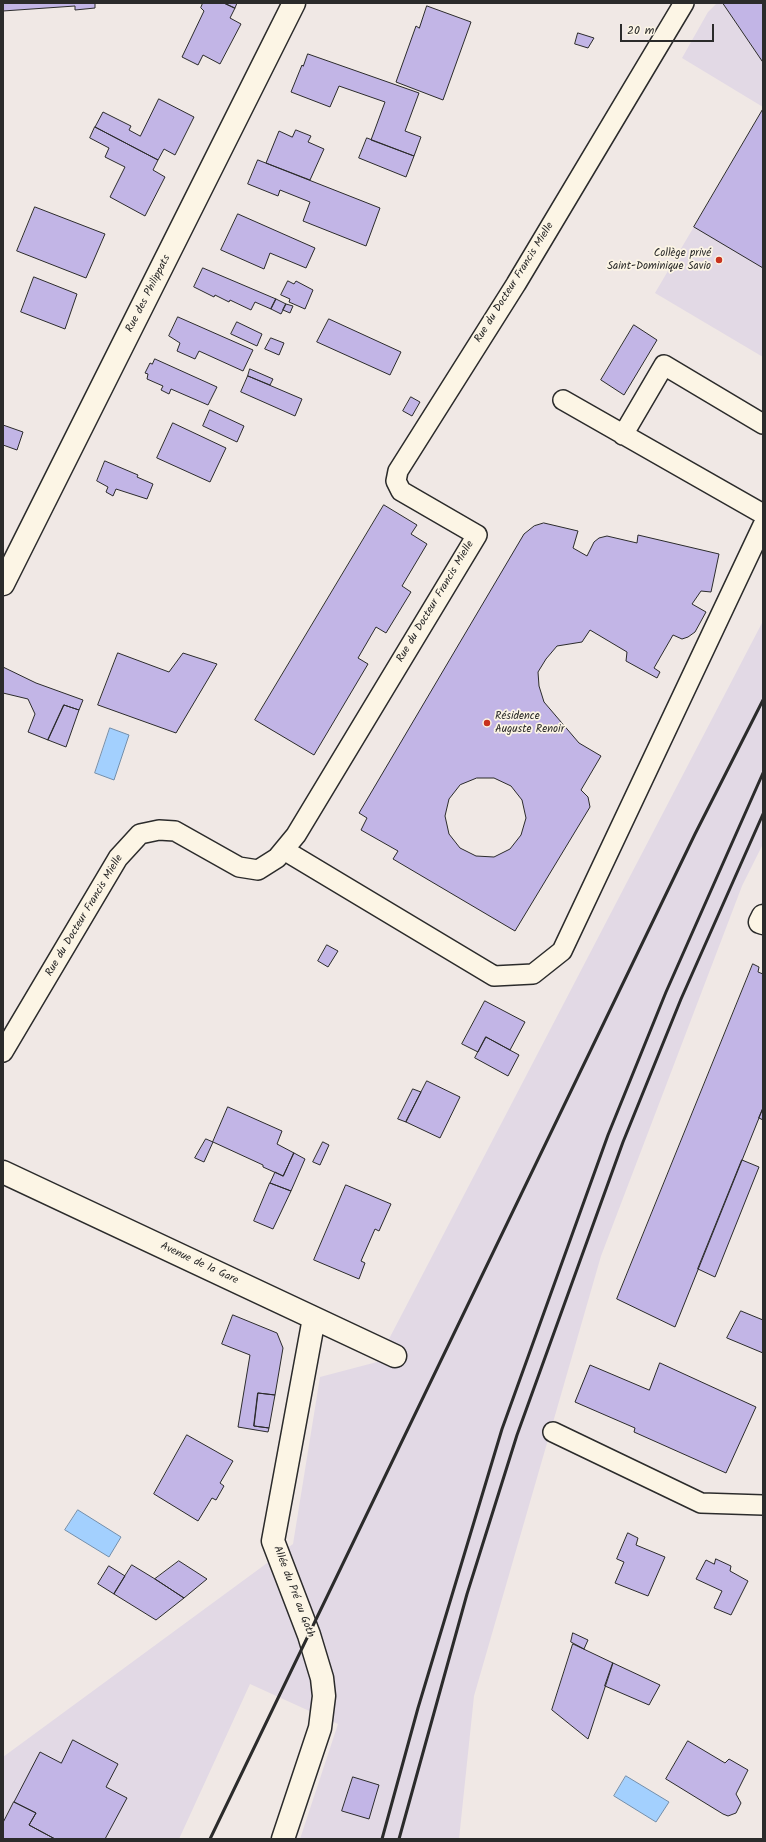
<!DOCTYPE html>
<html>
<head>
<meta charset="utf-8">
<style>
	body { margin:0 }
	#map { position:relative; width:766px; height:1842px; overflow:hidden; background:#f0e8e5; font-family:Kalam,sans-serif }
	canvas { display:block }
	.frame { position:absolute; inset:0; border:4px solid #2b2b2b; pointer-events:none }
	.scale { position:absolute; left:620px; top:24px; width:94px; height:18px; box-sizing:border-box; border:2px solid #2b2b2b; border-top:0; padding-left:5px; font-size:12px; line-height:14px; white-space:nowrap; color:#2b2b2b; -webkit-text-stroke:3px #fcf5e5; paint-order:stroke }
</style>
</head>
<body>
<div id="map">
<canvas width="766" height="1842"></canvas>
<div class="frame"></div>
<div class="scale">20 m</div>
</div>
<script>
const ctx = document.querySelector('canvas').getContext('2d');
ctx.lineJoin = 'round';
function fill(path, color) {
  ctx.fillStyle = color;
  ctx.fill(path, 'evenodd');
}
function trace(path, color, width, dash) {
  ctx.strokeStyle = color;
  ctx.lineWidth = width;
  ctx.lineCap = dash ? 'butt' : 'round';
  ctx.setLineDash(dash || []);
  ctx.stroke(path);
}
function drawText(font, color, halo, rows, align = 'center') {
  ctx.font = font + ' Kalam,sans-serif';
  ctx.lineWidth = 3.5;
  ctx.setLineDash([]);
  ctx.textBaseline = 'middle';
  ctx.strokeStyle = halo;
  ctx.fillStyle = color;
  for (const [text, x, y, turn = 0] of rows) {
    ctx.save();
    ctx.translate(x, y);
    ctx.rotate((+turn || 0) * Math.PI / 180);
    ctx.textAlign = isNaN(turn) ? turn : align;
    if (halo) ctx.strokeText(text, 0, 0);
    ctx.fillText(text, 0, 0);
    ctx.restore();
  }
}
const built = new Path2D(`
	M717,3H763V107L682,58L708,12Z
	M763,109V357L655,293Z
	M763,621V844L742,886L601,1256L474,1696L459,1839H300L338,1724L250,1684L179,1839H3V1757L293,1544L320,1377L377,1362Z`);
const water = new Path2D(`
	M110,728L129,735L114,780L95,773Z
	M78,1510L121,1537L109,1557L65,1530Z
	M626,1776L669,1802L656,1822L614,1796Z`);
const building = new Path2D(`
	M3,3H95V8L75,10V6L3,11Z
	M203,3H224L235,8L230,18L241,24L220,64L203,55L198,65L182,57L204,11L201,8Z
	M224,3H237L235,8Z
	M723,3H763V62Z
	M427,6L471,22L443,100L396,82L416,26L419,28Z
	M578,33L594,38L588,48L575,44Z
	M308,54L419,93L405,131L421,137L414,156L371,140L385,102L339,86L330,107L291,92L302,65L303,66Z
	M159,99L194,117L175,155L164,149L158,160L95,127L103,112L131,126L129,130L140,136Z
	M763,109V268L694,227Z
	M95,127L158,160L153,170L165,177L145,216L110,197L125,167L105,157L109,148L90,138Z
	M296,130L311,136L308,142L324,149L310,180L266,163L279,131L292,137Z
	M367,138L414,156L406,177L359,158Z
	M258,160L380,208L366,246L303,221L310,202L280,190L278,196L248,184Z
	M35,207L105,234L86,278L17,251Z
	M238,214L315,248L306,268L270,253L264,269L221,250Z
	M203,268L276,299L271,309L255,302L251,310L230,300L229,302L215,295L214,297L194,287Z
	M34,277L77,294L65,329L21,312Z
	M288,281L294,284L296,281L313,290L305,309L289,302L290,299L281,295Z
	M276,299L286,304L281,314L271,309Z
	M286,304L293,306L290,313L283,310Z
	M178,317L253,350L243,371L199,351L195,359L177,351L180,343L169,336Z
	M329,319L401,352L390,375L317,342Z
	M237,322L262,334L257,346L231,334Z
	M634,325L657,340L624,395L601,380Z
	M271,338L284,343L279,355L265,349Z
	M155,359L217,387L208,405L171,389L169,394L161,390L163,386L147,379L148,374L145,373L150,363L152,364Z
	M250,369L273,379L270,385L248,376Z
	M248,376L302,399L295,416L241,392Z
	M411,397L420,402L412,416L403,411Z
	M210,410L244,426L237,442L203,426Z
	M173,423L226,448L210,482L157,458Z
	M3,425L23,432L17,450L3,445Z
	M105,461L138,475L137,477L153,484L147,499L116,489L113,496L106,492L108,487L97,481Z
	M384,505L417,525L411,534L427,544L402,586L411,592L386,633L376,627L358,658L368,664L314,755L255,720Z
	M544,523L578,531L573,548L587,556L594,542L599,538L607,536L637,543L638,535L719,554L711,592L701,591L692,604L706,612L695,632L688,637L682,639L673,635L654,668L660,672L657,678L626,661L627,652L590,630L582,642L557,646L546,659L538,672L539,686L544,702L579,743L601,756L581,790L588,797L590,807L515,931L393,859L398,851L361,830L367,818L359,813L524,534L534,526ZM477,778H494L511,786L522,800L526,818L521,835L510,849L494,857L476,856L460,848L449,834L445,816L449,799L460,785Z
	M118,653L169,672L183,653L217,664L176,733L98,705Z
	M3,667L36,683L83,700L79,710L64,705L48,740L28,732L35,714L28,699L3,693Z
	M64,705L79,710L66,747L48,740Z
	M327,945L338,951L328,967L318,961Z
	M753,964L759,967L758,972L763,974V1108L675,1327L617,1299Z
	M485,1001L525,1022L510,1050L486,1037L478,1052L462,1044Z
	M486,1037L519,1055L508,1076L475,1058Z
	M427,1081L460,1097L440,1138L406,1122Z
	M413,1089L421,1092L406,1122L398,1119Z
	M228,1107L282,1131L277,1144L294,1153L283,1176L263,1167V1165L213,1142Z
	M763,1108V1120L759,1118Z
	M206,1139L213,1142L204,1162L195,1158Z
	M323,1142L329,1145L320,1165L313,1162Z
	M294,1153L305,1159L291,1191L270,1183L275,1172L283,1176Z
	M742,1160L759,1167L715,1277L698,1269Z
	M270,1183L291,1191L273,1229L254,1221Z
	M346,1185L391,1204L379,1231L375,1229L361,1261L365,1263L359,1279L314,1260Z
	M741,1311L763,1320V1353L727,1338Z
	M233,1315L277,1333L283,1348L275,1395L258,1393L254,1426L269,1428L268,1432L238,1427L250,1355L222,1344Z
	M660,1363L756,1407L726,1473L634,1432L635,1428L575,1402L590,1365L649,1390Z
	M258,1393L275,1395L269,1428L254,1426Z
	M187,1435L233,1461L220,1483L224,1486L216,1500L212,1498L198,1521L154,1494Z
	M628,1533L638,1538L636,1545L665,1557L648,1596L615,1583L624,1562L617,1559Z
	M716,1559L731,1566L730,1571L748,1581L731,1615L714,1608L722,1591L696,1579L706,1560L714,1564Z
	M179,1561L207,1579L184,1598L155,1579Z
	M132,1565L155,1579L184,1598L156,1620L114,1594Z
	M109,1566L125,1576L114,1594L98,1584Z
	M573,1633L588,1640L584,1649L571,1642Z
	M573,1644L613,1663L588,1739L552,1710Z
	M613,1663L660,1685L649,1705L605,1686Z
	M73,1740L118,1764L106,1787L127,1798L105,1839H55L29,1825L36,1813L14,1802L40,1752L61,1763Z
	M688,1741L725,1763L729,1759L748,1770L736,1794L741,1803L736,1813L728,1816L723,1814L666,1779Z
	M353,1777L379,1785L369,1819L342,1811Z
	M14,1802L36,1813L29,1825L55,1839H3V1823Z`);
const service = new Path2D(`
	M563,400L763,514
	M623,435L664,365L763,424
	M284,850L494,976L533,974L562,951L763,525
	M3,1052L118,858L140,834L159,830L175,831L239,867L258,870L277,858L296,835L477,535L401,491L396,481L398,471L516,284L684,3
	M553,1432L701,1503L763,1505`);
const minor = new Path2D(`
	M3,584L294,3
	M763,916L760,922L763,923
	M3,1172L395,1356
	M283,1839L320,1728L324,1696L322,1678L309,1635L273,1541L314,1318`);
const rail = new Path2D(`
	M210,1839L695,834L763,700
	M382,1839L418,1708L502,1429L608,1135L666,992L763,773
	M399,1839L467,1594L517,1435L623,1142L681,999L763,814`);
const markers = [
	[719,260,4,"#c8321e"],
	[487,723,4,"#c8321e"]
];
const poiNames = [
	["Collège privé",711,254],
	["Saint-Dominique Savio",711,267],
	["Résidence",495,717,"left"],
	["Auguste Renoir",495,730,"left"]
];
const streetNames = [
	["Rue du Docteur Francis Mielle",515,283,-58],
	["Rue des Philippats",149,294,-63],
	["Rue du Docteur Francis Mielle",436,602,-59],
	["Rue du Docteur Francis Mielle",85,916,-59],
	["Avenue de la Gare",199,1264,25],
	["Allée du Pré au Goth",293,1592,69]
];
fill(built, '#e2d9e5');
fill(water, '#a3d0fe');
trace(water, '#738eaa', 1);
fill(building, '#c2b5e6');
trace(building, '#2b2b2b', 1);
trace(service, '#2b2b2b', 22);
trace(minor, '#2b2b2b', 25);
trace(service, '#fcf5e5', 19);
trace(minor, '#fcf5e5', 22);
trace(rail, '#2b2b2b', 3);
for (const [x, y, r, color] of markers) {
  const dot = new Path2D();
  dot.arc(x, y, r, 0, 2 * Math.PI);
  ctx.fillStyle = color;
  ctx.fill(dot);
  trace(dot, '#fcf5e5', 1.5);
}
drawText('11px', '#2b2b2b', '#fcf5e5', poiNames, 'right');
drawText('11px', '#2b2b2b', '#fcf5e5', streetNames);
</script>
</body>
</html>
